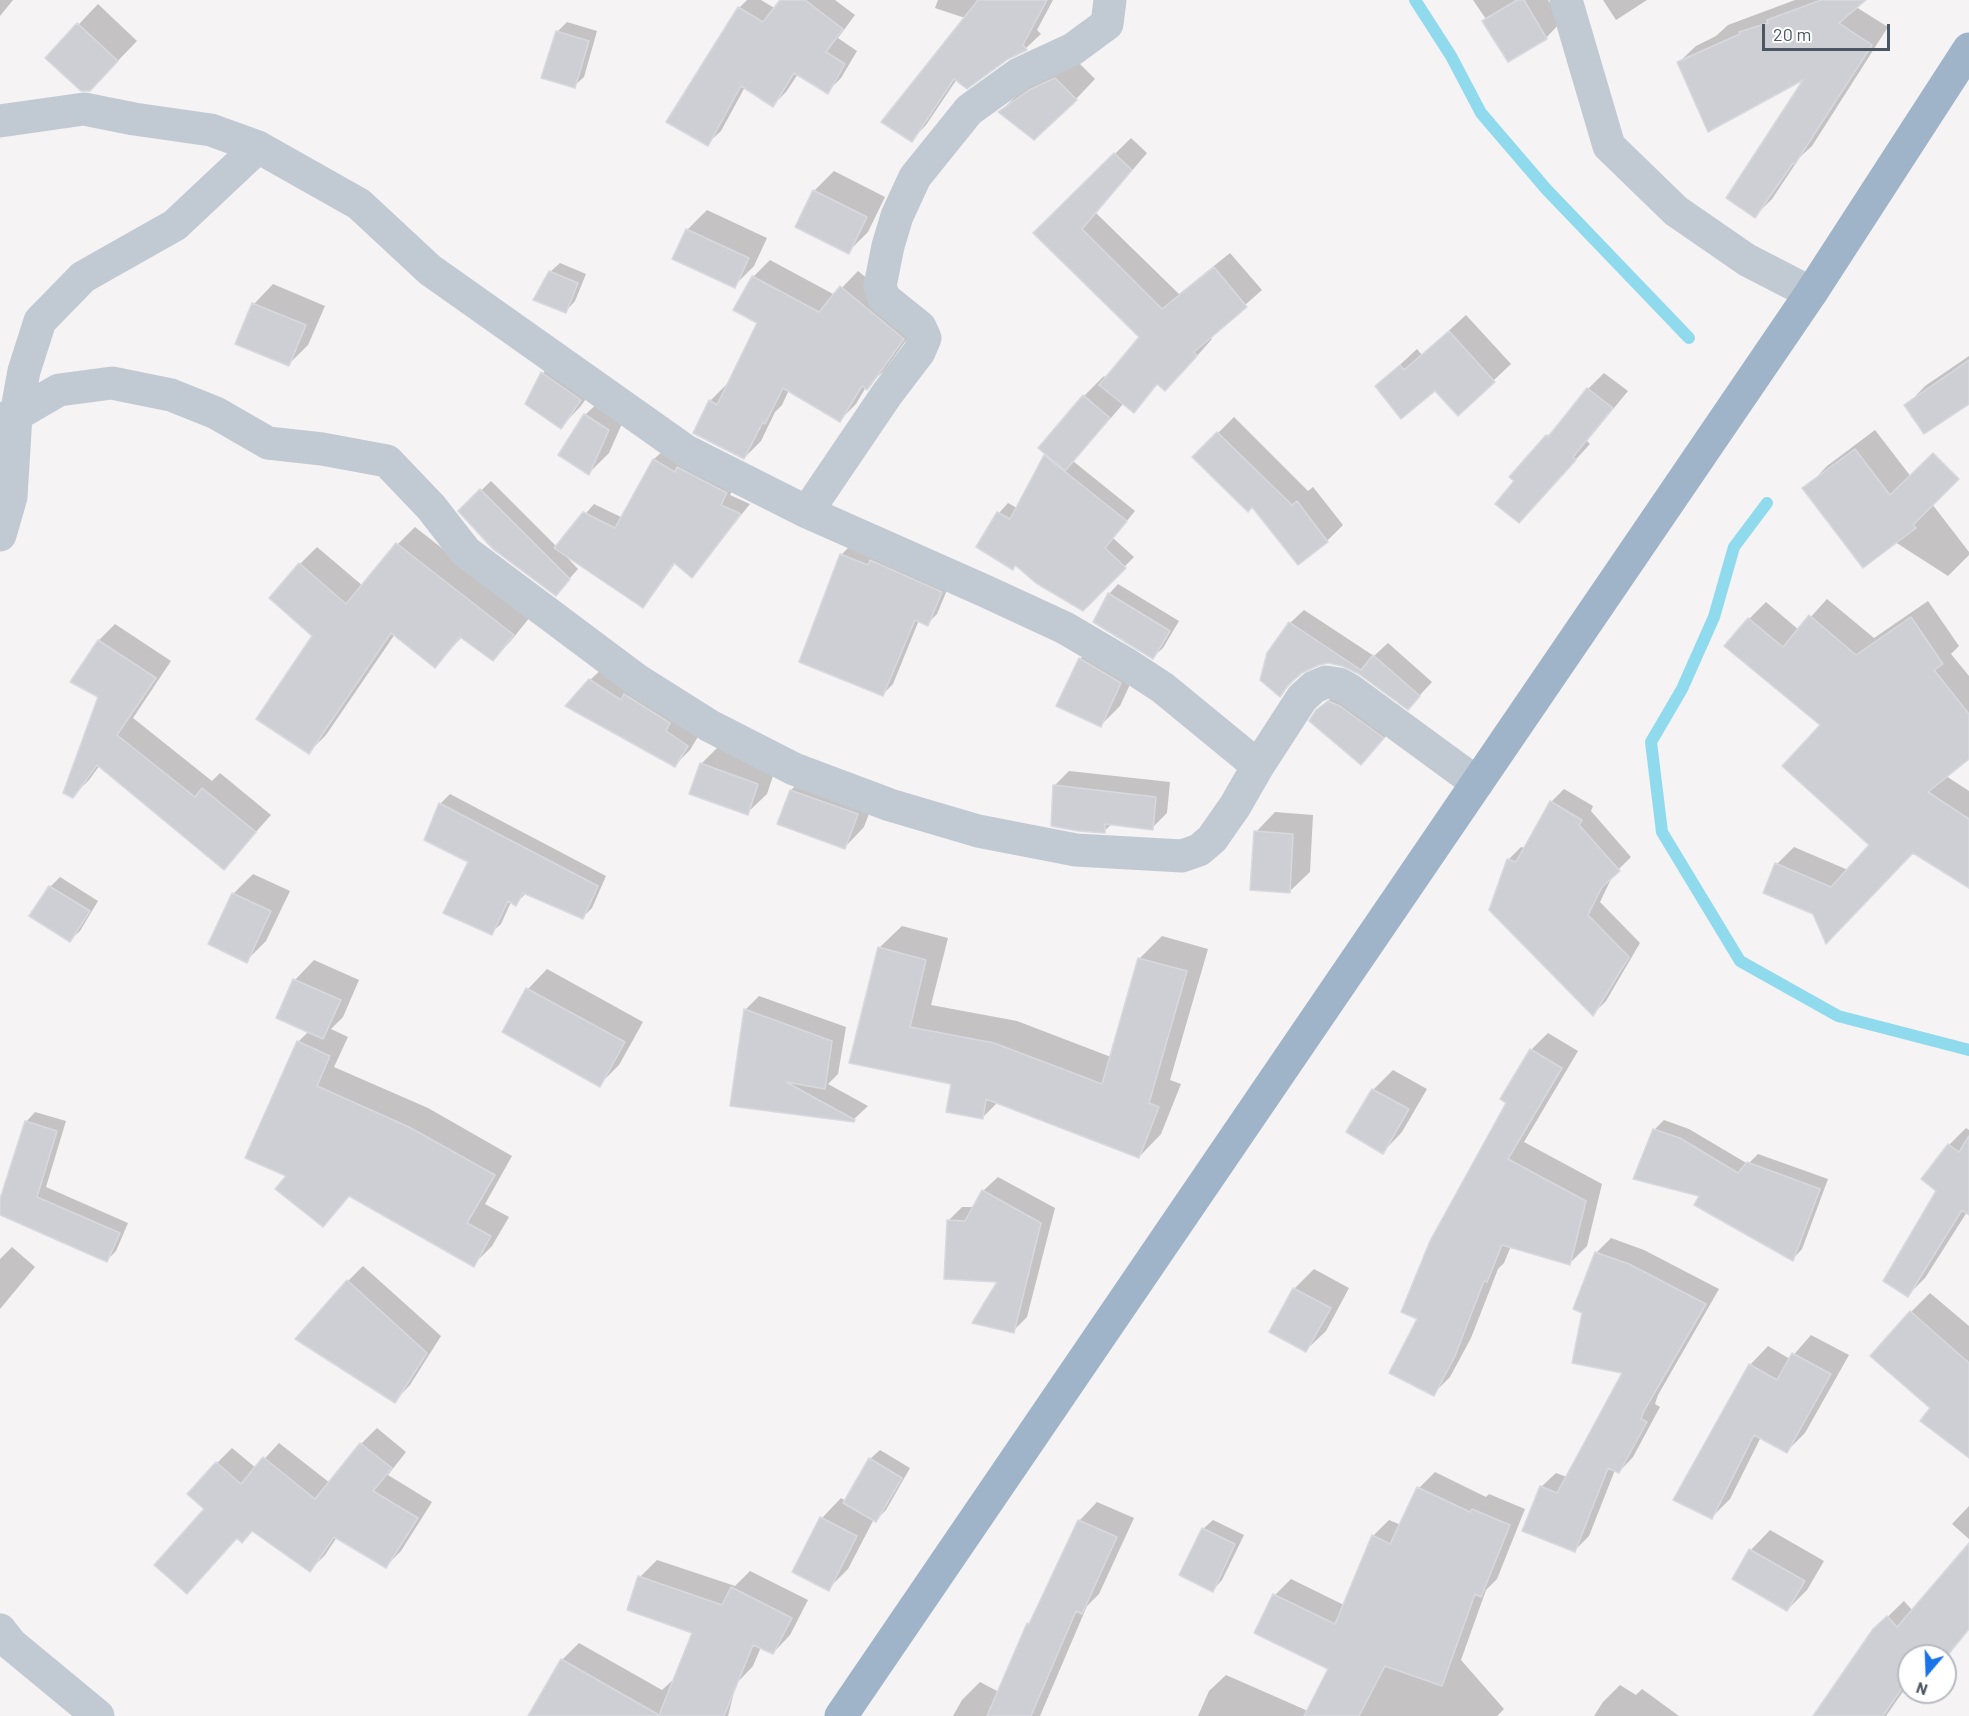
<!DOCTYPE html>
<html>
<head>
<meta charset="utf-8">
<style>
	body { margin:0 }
	#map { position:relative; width:1969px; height:1716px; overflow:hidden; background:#f5f3f3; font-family:Barlow,sans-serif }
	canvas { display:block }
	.north { position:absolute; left:1897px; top:1644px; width:60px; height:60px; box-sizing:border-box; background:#fff; border:2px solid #b7bbc0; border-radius:50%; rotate:199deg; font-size:16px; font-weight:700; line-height:24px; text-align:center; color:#4a5661 }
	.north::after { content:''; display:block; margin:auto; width:21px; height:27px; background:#1a73e8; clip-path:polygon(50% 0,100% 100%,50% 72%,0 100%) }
	.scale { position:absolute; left:1762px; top:24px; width:128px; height:27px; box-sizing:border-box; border:3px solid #4a5661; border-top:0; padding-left:8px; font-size:18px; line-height:21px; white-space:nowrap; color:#4a5661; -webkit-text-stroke:4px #fff; paint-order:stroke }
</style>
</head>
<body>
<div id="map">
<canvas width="1969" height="1716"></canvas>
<div class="north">N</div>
<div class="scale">20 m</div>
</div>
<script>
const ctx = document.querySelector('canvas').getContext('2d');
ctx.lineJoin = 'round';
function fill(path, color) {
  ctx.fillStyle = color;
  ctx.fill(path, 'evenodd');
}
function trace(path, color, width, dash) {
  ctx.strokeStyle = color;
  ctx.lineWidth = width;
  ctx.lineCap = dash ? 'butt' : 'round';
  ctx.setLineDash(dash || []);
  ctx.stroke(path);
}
const shadow = new Path2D(`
	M0,0H13L0,16Z
	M747,0H761L776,9L782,0H835L855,15L838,38L857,51L841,78L827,92L798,74L786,92L773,105L745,87L721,131L707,144L739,8Z
	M938,0H1053L1037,30L1041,34L1026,48L957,79L926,125L912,140L965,18L935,8Z
	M1473,0H1548L1561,22L1546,38L1508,60L1486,19Z
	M1603,0H1647L1616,20Z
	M1795,0H1864L1856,7L1888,27L1812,146L1800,157L1772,199L1755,216L1808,76L1679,62L1696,46L1716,36L1728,25Z
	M98,4L137,41L110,69L47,58Z
	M567,22L597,31L584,77L574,86L557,32Z
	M1075,59L1095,79L1076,99L1000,112L1019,93Z
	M1131,138L1147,153L1096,213L1179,294L1230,253L1262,290L1209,337L1212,339L1181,374L1159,383L1134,411L1124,403L1073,461L1135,511L1113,538L1134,557L1083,609L1016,564L1013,568L978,547L999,513L1008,503L1017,508L1045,456L1084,396L1104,376L1107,379L1141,337L1035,233Z
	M834,171L885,197L868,232L848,252L814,191Z
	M707,210L767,238L754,266L734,286L687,230Z
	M770,260L835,295L858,271L920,321L884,371L866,387L856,404L839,421L789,390L782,405L775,412L761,441L744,458L710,401L727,384L728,385L759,323L753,277Z
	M560,263L586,274L575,301L566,311L550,272Z
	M273,284L325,306L308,345L288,365L254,304Z
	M1466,315L1511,364L1458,414L1435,389L1377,386L1417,349L1422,355Z
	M562,353L600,380L580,407L561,427L527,404L543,373Z
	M1969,356V402L1906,406L1925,386Z
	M1604,373L1628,391L1587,441L1590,444L1534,505L1516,481L1547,436L1563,421L1588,389Z
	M605,396L628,410L609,453L589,473L585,415Z
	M1234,417L1308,491L1313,487L1343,525L1327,541L1298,563L1253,505L1194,457Z
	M1875,430L1969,552V555L1948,576L1808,486L1827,466Z
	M664,450L736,483L730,495L750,504L692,576L676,562L652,596L642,606L565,555L578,569L556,594L460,511L491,481L557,547L594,504L623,518L654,459Z
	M415,527L530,617L510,642L493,659L462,637L435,666L395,634L326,735L309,752L314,636L300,564L317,547L363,586L398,544Z
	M851,545L950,583L937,614L927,624L919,620L893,684L883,694L841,555Z
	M1118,584L1179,621L1163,648L1153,657L1109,594Z
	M1827,599L1874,638L1928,601L1959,646L1951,654L1969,676V757L1946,776L1969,791V887L1913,852L1814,913L1777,864L1794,847L1848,870L1871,844L1822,725L1749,619L1766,602L1799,630Z
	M1304,610L1374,656L1388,643L1432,682L1408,708L1362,674L1342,664L1328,662L1306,668L1280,695L1290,623Z
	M115,624L171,661L133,718L212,781L220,773L271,815L224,868L100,765L89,780L73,796L99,696L72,681L99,640Z
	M1100,639L1140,663L1120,706L1100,726L1080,659Z
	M606,665L702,730L690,750L674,766L590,680Z
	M1346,684L1403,718L1361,763L1325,704Z
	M721,744L777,764L767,794L747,813L701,764Z
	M811,771L876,795L864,827L845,847L779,823L791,790Z
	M1069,771L1170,782L1167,813L1152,828L1112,824L1104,831L1054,786Z
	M1564,789L1593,806L1591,811L1631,857L1613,875L1600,902L1640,943L1606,1001L1593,1014L1508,860L1521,847L1525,848L1551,802Z
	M450,794L606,876L592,908L583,917L526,893L516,904L511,902L501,924L491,933L470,861L440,804Z
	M1275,812L1313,815L1310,872L1290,891L1256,832Z
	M253,874L290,891L266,941L246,961L210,944L233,894Z
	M60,877L98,901L80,931L70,940L50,887Z
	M902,926L948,938L931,1005L1017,1021L1111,1057L1140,958L1162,936L1208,949L1170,1080L1181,1084L1161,1134L1139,1157L998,1102L983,1117L952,1083L850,1061L879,948Z
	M314,960L359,980L343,1017L331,1029L348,1037L334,1067L428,1108L512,1156L485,1204L509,1217L492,1246L473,1265L351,1195L323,1225L288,1175L298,1042L309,1031L295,980Z
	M547,969L643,1022L619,1065L599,1085L528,989Z
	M759,996L846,1027L838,1074L828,1084L868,1106L853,1120L732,1105L745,1010Z
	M1548,1033L1578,1051L1524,1142L1602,1184L1587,1246L1570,1263L1511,1246L1504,1263L1498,1269L1471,1338L1450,1377L1433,1394L1419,1318L1508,1102L1502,1099L1531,1050Z
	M1393,1070L1427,1089L1402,1132L1383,1152L1348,1132L1373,1090Z
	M35,1112L66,1121L46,1187L128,1223L116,1251L107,1260L0,1214V1203L26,1122Z
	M1664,1120L1689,1129L1748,1164L1758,1154L1828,1179L1802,1249L1793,1259L1701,1195L1654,1130Z
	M1966,1128L1969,1130V1213L1967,1212L1925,1278L1908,1295L1938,1190L1949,1145Z
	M998,1177L1055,1208L1027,1317L1013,1331L1000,1281L948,1221L962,1207H974L983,1191Z
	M1611,1238L1644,1250L1719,1289L1658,1395L1655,1404L1660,1407L1633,1457L1619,1472L1615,1470L1589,1536L1575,1550L1541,1487L1556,1473L1567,1477L1625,1372L1596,1253Z
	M12,1247L35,1267L0,1309V1259Z
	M363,1266L441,1336L410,1385L395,1401L348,1281Z
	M1314,1269L1349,1288L1326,1331L1306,1350L1294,1289Z
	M1930,1293L1969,1326V1456L1932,1408L1911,1312Z
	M1811,1335L1849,1355L1805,1433L1787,1451L1761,1437L1730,1499L1712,1517L1750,1365L1768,1346L1790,1359Z
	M377,1428L406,1452L388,1475L432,1502L401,1551L386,1566L337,1537L325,1555L310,1570L252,1530L238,1537L203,1576L206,1509L217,1463L232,1448L256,1468L279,1443L330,1483L361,1444Z
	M880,1450L910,1468L886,1510L876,1520L874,1519L848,1569L828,1589L822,1518L841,1498L846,1501L870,1459Z
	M1435,1472L1486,1497L1489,1494L1525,1509L1497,1579L1486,1590L1461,1660L1504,1709L1497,1716H1198L1209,1691L1226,1675L1308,1711L1330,1669L1256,1633L1275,1595L1291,1579L1344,1605L1373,1536L1389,1520L1401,1525L1419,1488Z
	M1097,1502L1134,1518L1099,1594L1087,1606L1040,1716H953L962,1700L980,1682L999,1692L1028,1624L1033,1619L1079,1521Z
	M1969,1506V1539L1952,1524Z
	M1213,1520L1244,1535L1222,1580L1213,1590L1203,1529Z
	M1770,1530L1824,1561L1807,1590L1787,1610L1734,1578L1751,1550Z
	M1969,1557V1627L1927,1656H1909V1683L1886,1716H1814L1874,1630L1904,1601L1913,1611Z
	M657,1560L735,1586L750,1571L808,1600L790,1635L773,1653L761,1647L753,1666L736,1684L728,1716H530L562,1660L579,1643L662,1690L677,1676L694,1632L640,1577Z
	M1620,1685L1636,1695L1642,1689L1679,1716H1594L1603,1702Z`);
const stream = new Path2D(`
	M1415,0L1451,56L1481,113L1547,190L1689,338
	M1767,503L1734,547L1714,617L1682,689L1651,742L1662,832L1740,961L1838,1016L1969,1050`);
const building = new Path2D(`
	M780,0H805L843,29L826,52L845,64L828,94L794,73L773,107L741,86L708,146L666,122L738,7L763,22Z
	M978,0H1047L1023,45L1027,50L1008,59L967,89L954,79L912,142L881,122Z
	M1517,0H1524L1547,39L1508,62L1482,21Z
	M1821,0H1866L1839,23L1872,45L1795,164L1793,163L1755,218L1726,198L1803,80L1708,132L1677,62L1740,34L1739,32L1768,23L1767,20Z
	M77,23L118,61L90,91H81L45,58Z
	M556,31L589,41L575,88L541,78Z
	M1055,78L1077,100L1034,140L998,112L1029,90Z
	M1114,153L1132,170L1082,229L1162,309L1214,267L1247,307L1194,352L1197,356L1165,391L1157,384L1134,413L1099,385L1139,337L1033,233Z
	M813,190L867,217L849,254L795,227Z
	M686,229L749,258L735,288L672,259Z
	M549,271L578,283L566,313L533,300Z
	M752,276L819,312L840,286L904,339L867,390L862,386L840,422L783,388L765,424L763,422L744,459L693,433L709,400L717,405L757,323L733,310Z
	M252,303L306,325L289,366L235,344Z
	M1449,331L1495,382L1458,416L1435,391L1401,419L1375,386L1400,365L1404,370Z
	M1969,360V404L1924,434L1904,405Z
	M541,372L581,400L561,429L525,404Z
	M1587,388L1613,408L1573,457L1576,460L1519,523L1495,504L1514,481L1509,477L1546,435L1548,437Z
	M1083,395L1110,418L1065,471L1038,448Z
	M584,414L609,430L589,475L558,455Z
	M1217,432L1292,505L1297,501L1328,542L1298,565L1252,507L1248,512L1192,457Z
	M1855,449L1890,495L1933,453L1959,479L1913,525L1916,528L1863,568L1802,488Z
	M1044,455L1127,521L1105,548L1126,568L1083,611L1036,583L1015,565L1013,570L976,547L997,512L1010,519Z
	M653,459L675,472L677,467L727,493L721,505L741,514L692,578L674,563L643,608L554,548L583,512L615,528Z
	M480,489L570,579L556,596L493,549L458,511Z
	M396,543L514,635L493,661L460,637L435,668L391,633L309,754L256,719L312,636L269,598L299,563L346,604Z
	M840,554L868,565L870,560L942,592L928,626L915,620L883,696L799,662Z
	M1108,593L1170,631L1153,659L1093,622Z
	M1809,615L1856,655L1911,617L1943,664L1934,670L1969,714V759L1928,792L1969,819V888L1913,853L1826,944L1813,914L1763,893L1775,863L1831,887L1869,845L1782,766L1820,725L1724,646L1748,618L1783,647Z
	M1289,622L1361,670L1373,655L1420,696L1408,710L1359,674L1342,666L1328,663L1319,665L1302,673L1289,684L1280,697L1260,680L1267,653Z
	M98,640L156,678L117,735L195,797L202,788L256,832L224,870L97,765L73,798L63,793L98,697L70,682Z
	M1079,658L1121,683L1101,727L1056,706Z
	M589,679L621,700L624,694L670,723L666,731L688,746L675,767L565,706Z
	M1328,701L1340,706L1384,738L1361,765L1309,721L1316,710Z
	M700,763L758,784L748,815L689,794Z
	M1053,785L1156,797L1153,830L1105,824V833L1078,831L1051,826Z
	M790,790L858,814L845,849L777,824Z
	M1550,801L1582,820L1579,825L1620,871L1602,887L1588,915L1629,957L1593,1016L1489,910L1507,859L1516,862Z
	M439,803L598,886L583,919L523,893L516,906L508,901L492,935L443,913L468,862L424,840Z
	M1254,831L1293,834L1290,893L1250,890Z
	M49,886L90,911L70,942L29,916Z
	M232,893L271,911L247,963L208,944Z
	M878,947L926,960L910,1027L994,1043L1102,1084L1138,958L1187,971L1149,1103L1159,1107L1139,1158L986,1099L983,1119L946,1112L951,1084L849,1063Z
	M293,979L341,1000L323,1039L276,1018Z
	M526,988L625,1042L600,1087L502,1032Z
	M744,1009L832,1041L825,1089L786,1082L855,1120L854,1122L730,1106Z
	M297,1041L330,1056L317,1086L409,1127L495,1175L467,1223L491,1236L474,1267L349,1196L323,1227L275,1189L286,1176L245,1158Z
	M1530,1049L1562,1068L1508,1159L1586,1201L1570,1265L1502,1245L1487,1282L1484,1281L1455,1356L1434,1396L1389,1373L1417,1319L1401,1312L1430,1241L1506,1103L1500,1099Z
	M1372,1089L1409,1109L1383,1154L1346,1132Z
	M25,1121L57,1131L37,1197L120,1233L107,1262L0,1215V1199Z
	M1653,1129L1680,1138L1738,1173L1747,1162L1820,1189L1793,1261L1694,1205L1699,1196L1633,1179Z
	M1969,1136V1215L1962,1210L1908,1297L1883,1281L1936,1191L1921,1179L1948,1144L1959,1152Z
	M982,1190L1041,1223L1014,1333L972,1323L997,1282L944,1279L947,1220L965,1221Z
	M1595,1252L1629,1264L1706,1304L1644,1411L1641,1419L1647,1422L1619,1473L1608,1468L1575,1552L1522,1531L1540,1486L1557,1493L1622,1373L1572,1363L1582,1313L1573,1309Z
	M347,1280L427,1353L395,1403L295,1339Z
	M1293,1288L1331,1308L1306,1352L1269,1332Z
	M1910,1311L1969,1363V1458L1920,1421L1930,1408L1870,1356Z
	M1792,1353L1831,1374L1787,1453L1754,1435L1712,1519L1673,1500L1749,1364L1777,1380Z
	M360,1443L392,1468L373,1491L418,1518L386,1568L334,1537L310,1572L252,1531L242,1543L237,1538L187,1594L154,1565L204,1509L187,1494L216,1462L241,1484L263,1457L315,1499Z
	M869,1458L902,1478L876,1522L843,1503Z
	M1417,1487L1470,1512L1472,1509L1510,1525L1481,1597L1475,1594L1442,1686L1385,1666L1359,1716H1304L1328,1669L1254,1633L1273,1594L1335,1624L1372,1535L1390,1544Z
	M820,1517L857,1536L829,1591L792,1572Z
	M1078,1520L1117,1537L1082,1614L1076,1611L1031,1716H987L1027,1623L1029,1624Z
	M1202,1528L1235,1544L1213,1592L1179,1575Z
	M1969,1543V1629L1947,1656H1909V1678L1883,1716H1813L1873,1629L1887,1616L1897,1627Z
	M1749,1549L1805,1581L1787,1611L1732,1579Z
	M638,1576L722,1605L731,1587L792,1618L773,1654L753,1645L724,1716H528L561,1659L659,1715L692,1633L627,1610Z`);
const minor = new Path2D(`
	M1566,0L1609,146L1676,211L1747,260L1811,293
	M0,121L84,109L134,119L211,130L258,147L359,204L430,270L686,451L807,512L985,591L1065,628L1128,665L1163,688L1258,766
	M0,419L16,415L59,390L112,383L171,395L216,413L268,443L322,449L387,461L431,507L466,552L637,680L710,726L794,769L890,805L978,831L1076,850L1182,856L1199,850L1212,839L1235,806L1258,766L1302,698L1314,687L1326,682L1339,684L1350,690L1477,783
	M807,512L887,394L919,352L925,338L920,327L884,298L880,286L888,246L897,216L915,177L969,110L1019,74L1073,49L1107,24L1110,0
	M0,535L11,497L16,415L24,371L40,321L83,277L175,225L258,147
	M0,1630L11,1644L98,1716`);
const trunk = new Path2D(`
	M841,1716L1811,293L1969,49`);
fill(shadow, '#0003');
trace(stream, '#90daee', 12);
fill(building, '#cdcfd5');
trace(building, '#d7d9de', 1.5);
trace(minor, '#c1cad2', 33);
trace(trunk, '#9fb4c9', 33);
</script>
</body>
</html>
